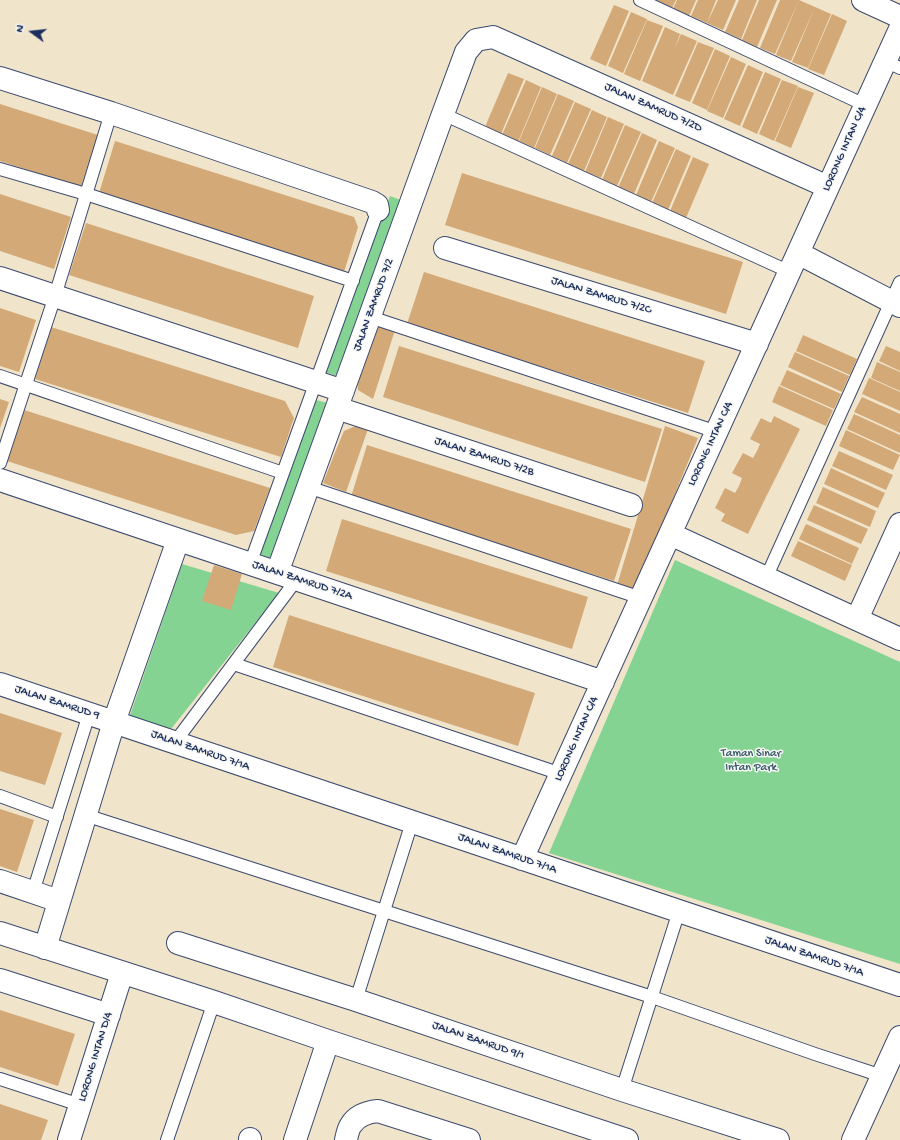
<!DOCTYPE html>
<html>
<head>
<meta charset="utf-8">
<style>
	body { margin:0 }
	#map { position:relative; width:900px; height:1140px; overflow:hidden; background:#f0e4cb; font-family:"Gochi Hand",sans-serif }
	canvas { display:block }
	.north { position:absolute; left:12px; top:12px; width:40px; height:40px; -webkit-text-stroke:3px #f6f6f2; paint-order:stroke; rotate:285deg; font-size:11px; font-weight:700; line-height:16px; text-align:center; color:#1b2f5e }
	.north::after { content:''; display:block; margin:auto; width:14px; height:18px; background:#1b2f5e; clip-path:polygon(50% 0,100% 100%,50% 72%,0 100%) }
</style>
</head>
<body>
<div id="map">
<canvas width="900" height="1140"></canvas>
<div class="north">N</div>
</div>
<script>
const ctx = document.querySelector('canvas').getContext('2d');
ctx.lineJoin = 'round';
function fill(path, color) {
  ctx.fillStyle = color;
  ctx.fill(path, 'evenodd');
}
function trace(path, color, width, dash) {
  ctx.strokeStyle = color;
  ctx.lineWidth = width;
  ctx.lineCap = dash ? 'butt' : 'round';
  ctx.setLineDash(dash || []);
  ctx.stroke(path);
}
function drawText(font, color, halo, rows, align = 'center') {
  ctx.font = font + ' "Gochi Hand",sans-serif';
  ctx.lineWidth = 3;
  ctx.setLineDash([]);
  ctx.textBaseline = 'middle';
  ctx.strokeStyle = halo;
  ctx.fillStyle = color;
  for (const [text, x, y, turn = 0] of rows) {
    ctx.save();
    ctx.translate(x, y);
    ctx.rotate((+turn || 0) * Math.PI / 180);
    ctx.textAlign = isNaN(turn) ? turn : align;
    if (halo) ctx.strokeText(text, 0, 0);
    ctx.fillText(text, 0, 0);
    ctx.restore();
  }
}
const green = new Path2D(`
	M390,196L406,202L340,377L325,372Z
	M316,400L328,403L271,559L258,553Z
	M675,560L900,662V964L549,853Z
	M182,564L279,593L171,729L127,724Z`);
const building = new Path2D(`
	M657,0H676L672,8L657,1Z
	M677,0H696L689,16L673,9Z
	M698,0H716L707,23L691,16Z
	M718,0H736L723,30L707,23Z
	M739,0H757L741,39L725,32Z
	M759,0H777L757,47L742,40Z
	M780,0H799L775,54L760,48Z
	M799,0L815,7L791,61L776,55Z
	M614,5L629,11L606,66L590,59Z
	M815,7L831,14L808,68L792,62Z
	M631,12L647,19L623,73L608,66Z
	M832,14L847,21L824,75L808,69Z
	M647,20L663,26L640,81L624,74Z
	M665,27L680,34L675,48L681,34L697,41L673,95L642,81Z
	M698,42L714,48L690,102L675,96Z
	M715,49L730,56L707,110L692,103Z
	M731,57L746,64L723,118L707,111Z
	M748,65L763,72L740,126L724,119Z
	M765,72L781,79L757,134L742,127Z
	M508,73L524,79L501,134L485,127Z
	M526,80L541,87L518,142L502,135Z
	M782,80L798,86L774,141L759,134Z
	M542,87L557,94L534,148L519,141Z
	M798,87L814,93L791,148L775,141Z
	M558,94L574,101L550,155L535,148Z
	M575,102L591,109L567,163L552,156Z
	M0,104L98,135L81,187L0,161Z
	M592,110L607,117L584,171L568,164Z
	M608,117L624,124L601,178L585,172Z
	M625,125L641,132L617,186L602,180Z
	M642,133L657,140L634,194L618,188Z
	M115,141L354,217L358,227L344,272L99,193Z
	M659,141L675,148L651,202L636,195Z
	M676,149L691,156L668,210L652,203Z
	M693,157L709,164L686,218L670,211Z
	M462,173L743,262L726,314L445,225Z
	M0,194L71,217L54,269L0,251Z
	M86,223L314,296L298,348L69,275Z
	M424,272L705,361L688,413L407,324Z
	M0,308L36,320L19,372L0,366Z
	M375,326H379L396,327L373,399L358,390L357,380Z
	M51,327L285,401L294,418L281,457L35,379Z
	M803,335L857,359L850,375L796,351Z
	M399,346L662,429L645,482L383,397Z
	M886,346L900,352V371L879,361Z
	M795,352L849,376L842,392L788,367Z
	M877,362L900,372V391L871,378Z
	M787,370L841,394L834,409L780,385Z
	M869,378L900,392V411L862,394Z
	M779,386L833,410L826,426L772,402Z
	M862,397L900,414V433L854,412Z
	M0,399L9,402L0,428Z
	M24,410L270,488L254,531L236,535L7,461Z
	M854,414L900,435V453L847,429Z
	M774,416L800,429L765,499L739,486L742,478L732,473L743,453L753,458L757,451L760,444L750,439L761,418L771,423Z
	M358,425L368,429L346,492L323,483L336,450L344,431Z
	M665,426L698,438L634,593L617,585Z
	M846,430L900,455L893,470L839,446Z
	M367,445L631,529L614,581L351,497Z
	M839,451L893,475L886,490L832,466Z
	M831,468L885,493L878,508L824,484Z
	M739,486L765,499L748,534L721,521L725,514L715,508L725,488L735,493Z
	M823,487L876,511L870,527L816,503Z
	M814,505L868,529L861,544L807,520Z
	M342,519L588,597L572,649L326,571Z
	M806,524L859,548L852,564L799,539Z
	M798,541L852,565L845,581L791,556Z
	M214,565L242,574L231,610L202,601Z
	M289,615L535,693L518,746L273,667Z
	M0,713L62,733L45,785L0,771Z
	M0,809L34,820L17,872L0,866Z
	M0,1010L75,1034L58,1086L0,1067Z
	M0,1104L48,1120L41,1140H0Z`);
const service = new Path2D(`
	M640,0L865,105
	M885,61L900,68
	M443,114L790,272
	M0,169L86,194L353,281
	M370,317L717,432
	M0,376L283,473
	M0,463L55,296L111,113
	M308,487L641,598
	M250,564L283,473L378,210
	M766,578L900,282
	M234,664L561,774
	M175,742L297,579
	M0,796L57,817
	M85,815L652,997L815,1054L882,1076
	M33,892L89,714
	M356,1000L412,822
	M0,1079L80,1105
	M622,1090L679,911
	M167,1140L214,1002`);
const minor = new Path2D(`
	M863,0L900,17
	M0,78L111,113L372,202L377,205L378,210
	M445,248L757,344
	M798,253L900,306
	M0,278L343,391
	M337,408L631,505
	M0,480L603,682
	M670,534L900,639
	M277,573L443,114L466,52L476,40L493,37L828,187
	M857,619L900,524
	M0,684L900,985
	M522,859L900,29
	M0,881L59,901
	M0,933L214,1002L328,1041L627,1140
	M178,943L356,1000L622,1090L778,1140
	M45,948L114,722L178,540
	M0,980L109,1015
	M69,1140L122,973
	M250,1140V1139
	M295,1140L328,1041
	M346,1140C347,1135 348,1129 351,1125C357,1115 368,1112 378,1111L469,1140
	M853,1140L900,1037`);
const streetNames = [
	["JALAN ZAMRUD 7/2D",653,108,24],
	["LORONG INTAN C/4",845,149,-66],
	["JALAN ZAMRUD 7/2C",601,296,17],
	["JALAN ZAMRUD 7/2",374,305,-70],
	["LORONG INTAN C/4",711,444,-65],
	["JALAN ZAMRUD 7/2B",484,457,18],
	["JALAN ZAMRUD 7/2A",302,581,18],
	["JALAN ZAMRUD 9",57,703,18],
	["LORONG INTAN C/4",577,739,-66],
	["JALAN ZAMRUD 7/1A",200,751,19],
	["JALAN ZAMRUD 7/1A",507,854,19],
	["JALAN ZAMRUD 7/1A",814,957,19],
	["JALAN ZAMRUD 9/1",478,1041,19],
	["LORONG INTAN D/4",96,1057,-73]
];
const parkNames = [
	["Taman Sinar",751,754],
	["Intan Park",751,768]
];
fill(green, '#85d392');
fill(building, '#d3a977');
trace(service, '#3b4a6e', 14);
trace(minor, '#3b4a6e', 24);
trace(service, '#fff', 12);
trace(minor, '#fff', 22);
drawText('12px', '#1b2f5e', '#f6f6f2', streetNames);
drawText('12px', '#36586b', '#f6f6f2', parkNames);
</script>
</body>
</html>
